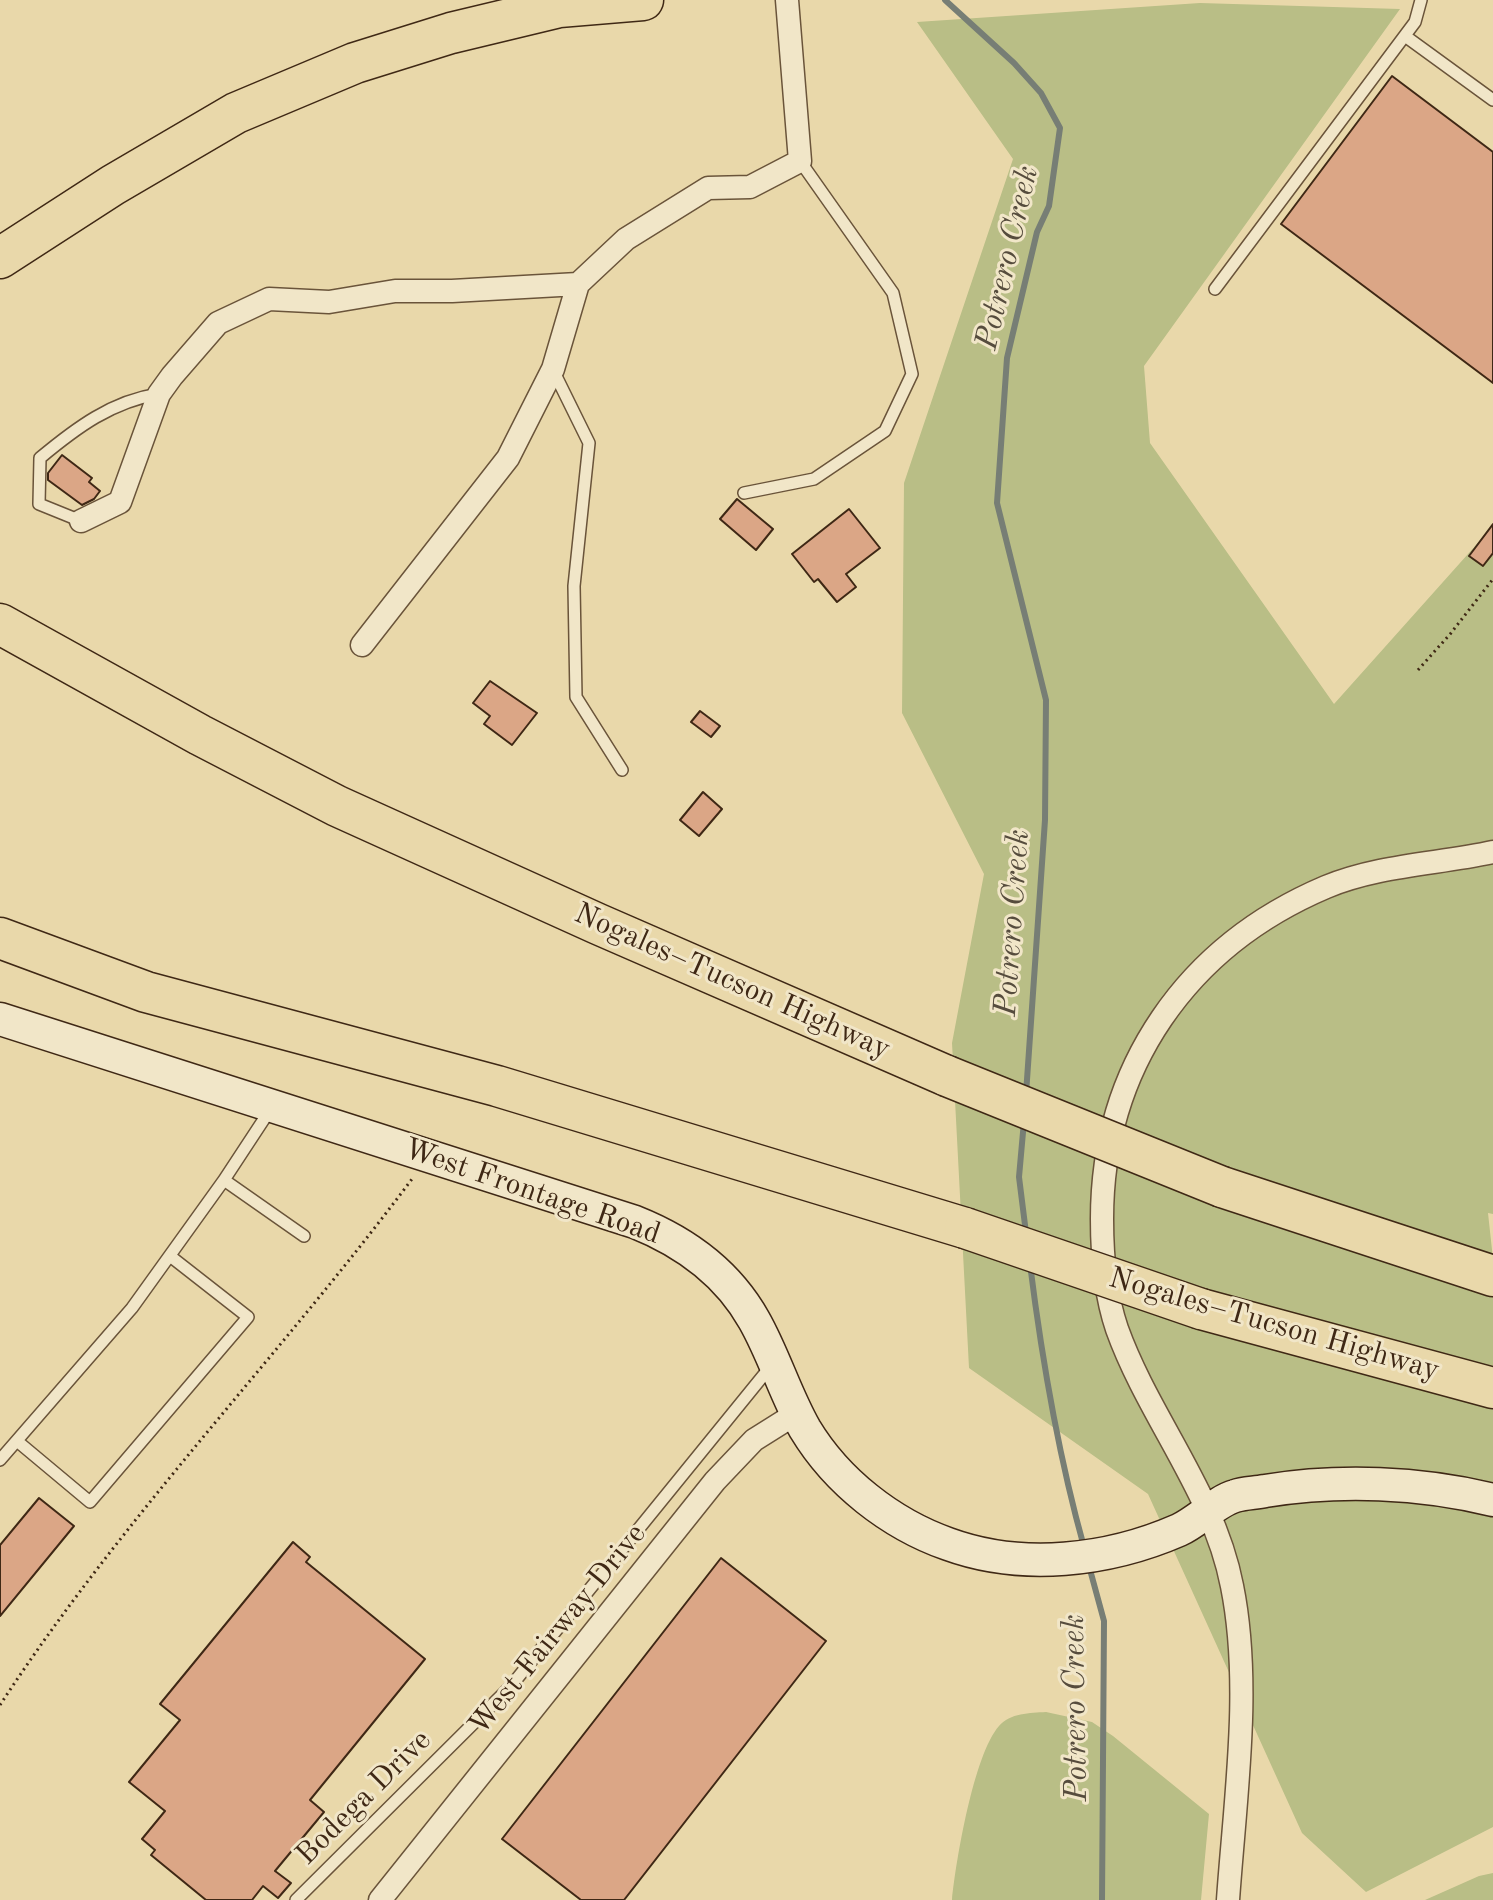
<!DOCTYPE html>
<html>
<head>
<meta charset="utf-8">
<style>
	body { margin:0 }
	canvas { display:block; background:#e9d8aa }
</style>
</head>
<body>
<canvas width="1493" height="1900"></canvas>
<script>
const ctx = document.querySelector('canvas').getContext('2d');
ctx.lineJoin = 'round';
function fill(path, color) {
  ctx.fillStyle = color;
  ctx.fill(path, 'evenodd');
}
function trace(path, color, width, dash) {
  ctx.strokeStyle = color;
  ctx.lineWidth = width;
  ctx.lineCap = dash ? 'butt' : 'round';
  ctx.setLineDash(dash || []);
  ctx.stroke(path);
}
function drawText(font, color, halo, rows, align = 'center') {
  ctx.font = font + ' "Old Standard TT",serif';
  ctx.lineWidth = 6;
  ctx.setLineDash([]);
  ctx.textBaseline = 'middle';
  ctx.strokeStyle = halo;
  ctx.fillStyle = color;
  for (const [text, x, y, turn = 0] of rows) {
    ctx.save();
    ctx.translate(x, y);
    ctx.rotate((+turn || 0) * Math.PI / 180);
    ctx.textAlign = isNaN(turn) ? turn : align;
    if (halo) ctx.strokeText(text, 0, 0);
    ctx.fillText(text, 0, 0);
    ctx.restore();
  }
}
const green = new Path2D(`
	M1200,3L1400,9L1144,366L1150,443L1334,704L1493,526V1214L1488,1213L1493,1259V1827L1366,1892L1302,1833L1148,1494L969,1368L952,1043L984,874L902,713L904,483L1013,159L917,22Z
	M1046,1712L1092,1722L1113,1736L1209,1814L1201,1900H952C956,1860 974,1754 999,1726C1010,1713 1030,1713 1046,1712Z
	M1493,1873V1900H1425L1479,1876Z`);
const stream = new Path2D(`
	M945,0L1014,63L1041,93L1060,128L1049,206L1037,232L1007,358L997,503L1046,700L1045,820L1026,1094
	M1024,1121L1019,1177L1026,1233
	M1030,1264C1042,1360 1058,1454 1084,1547
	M1089,1566L1104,1621L1102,1900`);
const building = new Path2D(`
	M1392,76L1493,152V383L1281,224Z
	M62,455L92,478L89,482L100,491L94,499L82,505L48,480V473Z
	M737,499L773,529L756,550L720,519Z
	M849,509L880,548L846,574L856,587L837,602L818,579L814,582L792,554Z
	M1493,524V553L1483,566L1469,556Z
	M490,681L537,713L512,745L484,724L490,716L473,703Z
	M700,711L720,726L711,737L691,722Z
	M703,792L722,809L699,836L680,820Z
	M39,1498L74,1526L0,1616V1545Z
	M293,1542L310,1557L306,1562L425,1659L310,1800L324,1812L275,1871L291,1883L278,1898L263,1886L252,1900H206L151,1855L155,1850L142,1839L165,1811L129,1782L180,1720L160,1704Z
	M721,1558L826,1641L624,1900H581L502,1839Z`);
const path = new Path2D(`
	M1418,670L1451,633L1493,579
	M0,1705C122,1518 279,1357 412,1179`);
const lane = new Path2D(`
	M1405,36L1493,100
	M1215,289L1415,22L1421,0
	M553,370L589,443L574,586L576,697L622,770
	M744,493L814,479L885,431L912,374L893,293L800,161
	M81,521L39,504L40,458C76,428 112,401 159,394
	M224,1180L304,1236
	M17,1441L90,1502L248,1317L170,1256
	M0,1460L132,1308L224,1180L270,1110
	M296,1900L511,1686L771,1366`);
const street = new Path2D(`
	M81,521L120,502L159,394L172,376L218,323L269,299L329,302L395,291H452L578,284
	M362,645L508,458L553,369L578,284L626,239L708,188L750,187L800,161L787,0
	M380,1900L715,1481L754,1440L797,1413
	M1228,1900C1235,1799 1252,1685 1232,1586C1214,1492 1149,1418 1117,1329C1105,1294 1102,1256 1102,1219C1102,1067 1187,946 1326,887C1379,865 1438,864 1493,852`);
const secondary = new Path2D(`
	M0,1019L635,1222C685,1242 727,1272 754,1320C774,1355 785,1394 805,1429C837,1482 891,1524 948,1544C1022,1571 1108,1561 1179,1530C1197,1522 1217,1501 1235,1496C1244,1493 1255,1493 1265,1491C1339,1479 1420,1482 1493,1500`);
const highway = new Path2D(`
	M0,258L113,185L236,113L355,63L451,33L559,7L643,0
	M0,624L200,735L337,806L598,924L947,1076
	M0,938L146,992L497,1086L965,1228
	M1222,1187L1493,1276
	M1201,1309L1493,1388`);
const highwayBridge = new Path2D(`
	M947,1076L1222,1187
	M965,1228L1201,1309`);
const streetNames = [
	["Nogales–Tucson Highway",732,982,24],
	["West Frontage Road",532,1192,19],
	["Nogales–Tucson Highway",1274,1325,16],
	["West Fairway Drive",558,1630,-51],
	["Bodega Drive",364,1798,-45]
];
const waterNames = [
	["Potrero Creek",1008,258,-77],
	["Potrero Creek",1013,923,-86],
	["Potrero Creek",1076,1708,-91]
];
fill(green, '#b9be86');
trace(stream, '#777e75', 6);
fill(building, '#dba686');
trace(building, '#3f2815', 2);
trace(lane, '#6a543a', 14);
trace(street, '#6a543a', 25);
trace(secondary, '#3f2815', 35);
trace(highway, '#3f2815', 43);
trace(path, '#3f2815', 3, [2, 4]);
trace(lane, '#f1e6c8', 11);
trace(street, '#f1e6c8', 22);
trace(secondary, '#f1e6c8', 32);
trace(highway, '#e9d8aa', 40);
trace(highwayBridge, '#3f2815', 43, []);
trace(highwayBridge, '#e9d8aa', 40);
drawText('30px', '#3f2815', '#f1e6c8', streetNames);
drawText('italic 32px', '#564c3d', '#f1e6c8', waterNames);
</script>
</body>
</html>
